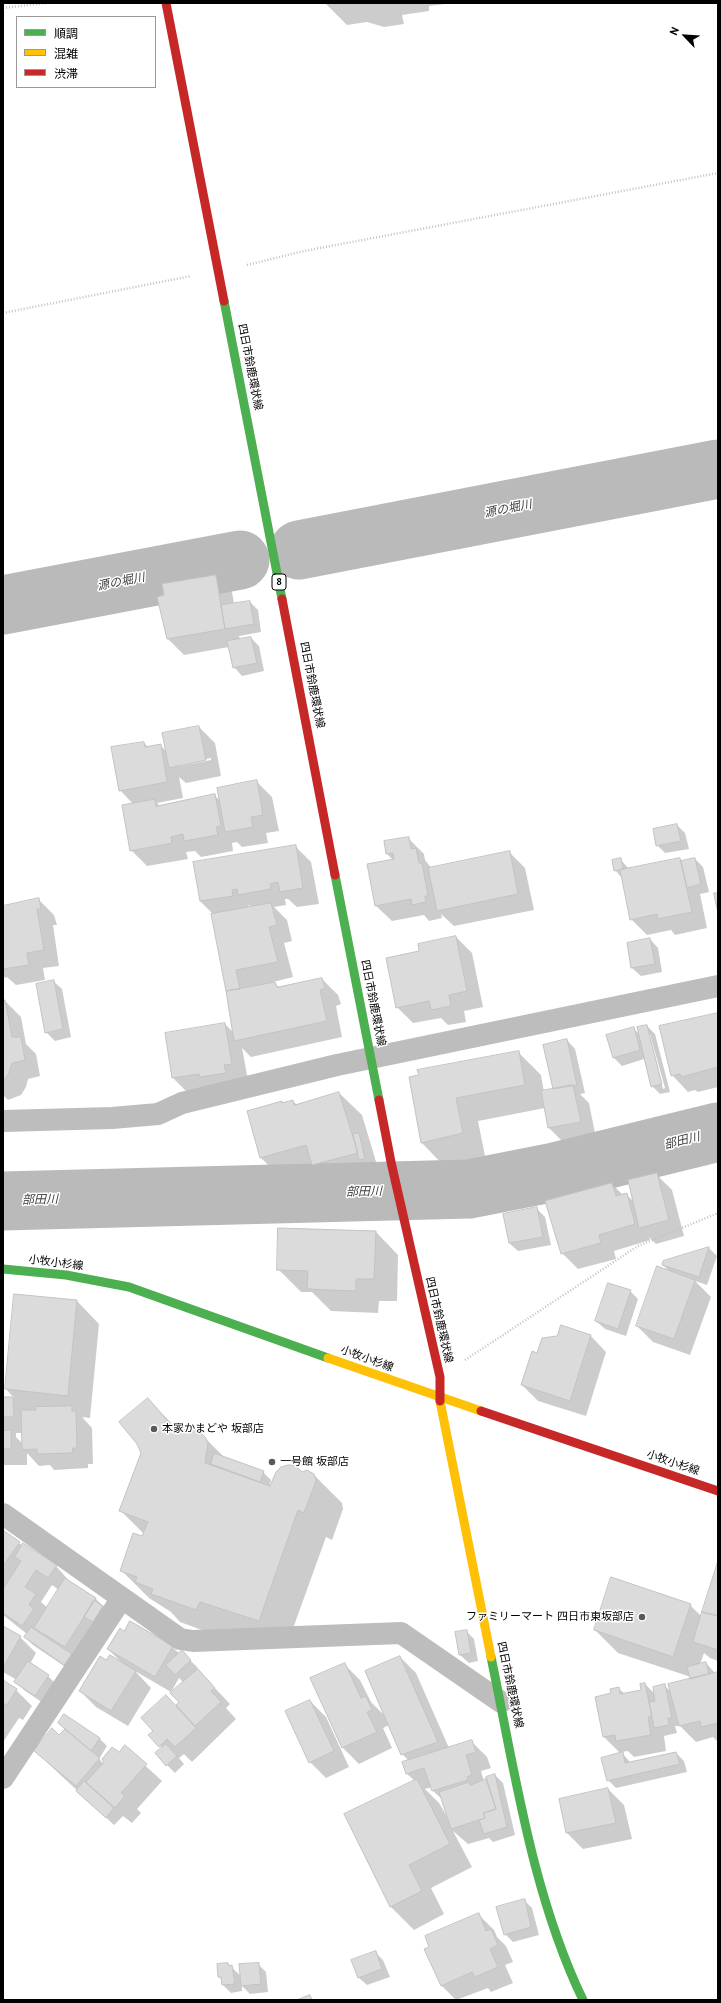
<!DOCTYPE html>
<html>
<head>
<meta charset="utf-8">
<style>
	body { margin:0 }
	#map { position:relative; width:721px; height:2003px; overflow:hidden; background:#fff; font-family:"PT Sans","Noto Sans JP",sans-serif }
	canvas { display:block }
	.frame { position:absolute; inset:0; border:4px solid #000; pointer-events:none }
	.legend { position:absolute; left:16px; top:16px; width:140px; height:72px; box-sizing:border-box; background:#fff; border:1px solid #999; margin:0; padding:5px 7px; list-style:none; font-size:12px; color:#000 }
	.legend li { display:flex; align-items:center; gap:8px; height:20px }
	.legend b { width:20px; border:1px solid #999 }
	.north { position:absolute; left:665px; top:16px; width:40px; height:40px; -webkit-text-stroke:3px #fff; paint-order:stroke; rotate:295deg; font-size:11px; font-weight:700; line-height:16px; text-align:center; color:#000 }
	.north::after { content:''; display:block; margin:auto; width:14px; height:18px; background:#000; clip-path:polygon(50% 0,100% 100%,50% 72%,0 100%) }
</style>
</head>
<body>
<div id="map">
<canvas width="721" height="2003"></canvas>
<div class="frame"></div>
<ul class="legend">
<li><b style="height:5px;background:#4caf50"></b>順調</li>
<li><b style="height:5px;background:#ffc107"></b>混雑</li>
<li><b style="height:5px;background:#c62828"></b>渋滞</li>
</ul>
<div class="north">N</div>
</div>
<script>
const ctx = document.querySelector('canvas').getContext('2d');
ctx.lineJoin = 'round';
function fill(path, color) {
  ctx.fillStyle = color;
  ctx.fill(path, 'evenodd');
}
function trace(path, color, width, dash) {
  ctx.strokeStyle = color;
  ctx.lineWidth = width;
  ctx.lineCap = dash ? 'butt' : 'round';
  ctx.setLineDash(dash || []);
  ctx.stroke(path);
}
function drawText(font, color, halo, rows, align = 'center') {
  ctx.font = font + ' "PT Sans","Noto Sans JP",sans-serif';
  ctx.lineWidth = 3;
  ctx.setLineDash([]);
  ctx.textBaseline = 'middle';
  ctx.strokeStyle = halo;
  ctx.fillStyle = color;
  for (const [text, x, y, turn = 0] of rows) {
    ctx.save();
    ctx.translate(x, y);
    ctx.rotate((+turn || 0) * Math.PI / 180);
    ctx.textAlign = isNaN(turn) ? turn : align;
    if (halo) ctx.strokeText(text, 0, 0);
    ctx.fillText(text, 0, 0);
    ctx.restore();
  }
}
const shadow = new Path2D(`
	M325,3H453L429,6V11L402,15L404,24L384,27L367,22L347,25Z
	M215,576L232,592L234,604L250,602L258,610L261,632L239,636L240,640L251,638L259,646L264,671L242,676L234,667L229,647L184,655L168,639Z
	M199,727L215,743L221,776L186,783L179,777L183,798L157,803L160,806L215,796L221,801L256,781L272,797L279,831L266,833L268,843L242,847L237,842L232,843L233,851L201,857L195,851L186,852L188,859L147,866L131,850L133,804L120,790L144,743L148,747L160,745L166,751ZM211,758V760L180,766V764Z
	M677,825L685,833L689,849L665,853L657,845Z
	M408,838L424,854L425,860L432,869L509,852L525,868L534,910L454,926L441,914L442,918L429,921L424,915L392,921L375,905L393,860L387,854Z
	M295,846L311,862L319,904L297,907L288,899H285L286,905L274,907L287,920L292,941L284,943L293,977L273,982L279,987L322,979L338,995L341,1004L336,1006L342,1037L251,1057L242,1048L248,1080L189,1094L173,1078L166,1034L225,1024L234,1033L214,915L200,901ZM250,905L252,908H248V906Z
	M620,859L629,869L680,859L682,862L695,859L703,867L709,892L700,894L707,928L675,935L671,930L647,935L631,919L623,879L615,870Z
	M38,899L54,915L57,925H53L59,966L43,968L45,980L16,985L7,977L3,978V907Z
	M456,937L472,953L483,1007L464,1011L466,1022L448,1025L441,1018L413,1023L397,1007L420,952Z
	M650,939L658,948L662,972L641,976L632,968Z
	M53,981L62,989L71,1037L55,1041L46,1032Z
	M3,1001H5L21,1017L26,1044L36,1054L40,1076L28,1079L26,1087L21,1095L8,1100L3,1095Z
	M718,1014V1087L698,1092L695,1090L688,1092L672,1075Z
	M647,1026L655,1034L670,1092L660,1094L652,1086L644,1059L622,1066L613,1057L633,1028L639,1034ZM648,1034H650L665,1088L663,1089Z
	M567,1040L575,1049L585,1093L580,1094L589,1103L596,1138L565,1144L549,1128L545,1108L478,1121L485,1156L444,1166L422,1143L410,1078L518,1052L541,1075L544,1092L554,1090Z
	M339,1093L362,1115L380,1175L336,1187L319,1170L284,1180L261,1158L281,1102L284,1104L293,1101L297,1105Z
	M656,1174L672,1190L684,1236L656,1244L649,1237L650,1240L614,1251L616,1259L578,1269L562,1253L612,1184L623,1195L626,1194L634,1202Z
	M537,1209L545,1217L551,1245L518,1251L509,1243Z
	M376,1232L398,1255L397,1301H379L378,1313L331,1311L312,1292H301L278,1269Z
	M709,1248L717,1256L707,1285L695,1281L711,1297L690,1355L653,1342L637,1326L670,1272L663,1265L664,1262Z
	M630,1291L638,1299L626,1336L605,1329L596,1321Z
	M77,1301L99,1324L90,1418L82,1417L92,1428L93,1464H88V1468L54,1470L50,1465L39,1466L27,1453V1465H3V1398H14L6,1389ZM16,1433H22L23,1444L16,1437Z
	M590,1335L606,1352L586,1416L538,1401L522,1385L538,1355Z
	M148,1399L181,1433H200L225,1458L263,1472L271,1480L269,1487L302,1473L314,1475L342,1503L343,1509L332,1540L326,1537L286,1648L224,1638L180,1622L171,1612L149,1598L121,1570L144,1534L120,1510L142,1453Z
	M3,1532L23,1546L56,1566L71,1583L95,1598L111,1614L73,1672L33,1645L25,1637L27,1634L3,1615ZM52,1585L59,1590L48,1608L41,1602Z
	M718,1564V1661L710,1658L704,1653L700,1664L706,1663L715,1673H718V1742L713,1737L696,1742L680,1726H675L677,1733L664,1736L666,1751L634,1757L628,1751L621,1752L631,1763L676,1753L684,1761L687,1772L616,1788L608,1780L621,1754L604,1737L612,1694L618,1688L625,1694L643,1691L641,1685L645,1684L655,1694L665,1686L671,1692L691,1679V1677L618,1653L595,1630L690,1605L702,1617Z
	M3,1627L20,1637L36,1653L30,1664L48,1676L56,1684L43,1703L24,1690L16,1682L17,1680L3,1672Z
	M466,1631L474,1639L478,1661L469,1663L460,1655L456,1633Z
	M125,1632L172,1647L180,1654L190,1660L198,1668L197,1669L230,1704L226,1708L236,1719L192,1762L184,1754L179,1758L184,1764L175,1773L167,1765L162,1748L150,1735L180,1703L184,1683L179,1678L171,1692L135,1671L151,1688L128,1726L96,1707L80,1691L107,1661L123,1664L108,1649Z
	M400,1657L416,1673L449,1748L471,1741L487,1757L491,1768L481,1771L484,1781L489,1784L495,1775L503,1783L515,1835L493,1842L489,1838L468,1844L453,1831L472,1867L431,1888L444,1914L414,1930L391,1907L345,1814L415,1781L407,1774L404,1763L409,1761L402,1754L389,1725L383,1728L392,1748L359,1764L343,1748L311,1679L344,1664L360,1680L371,1702L386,1717ZM432,1787L433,1791L443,1800L448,1818L439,1803L425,1789Z
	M3,1681L16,1690L32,1706L23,1720L19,1718L3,1742Z
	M310,1701L326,1717L349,1767L326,1778L310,1762Z
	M66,1729L99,1738L107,1746L99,1759L104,1764L119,1754L125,1747L162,1781L137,1809L141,1813L132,1823L123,1816L114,1825L35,1751L60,1736Z
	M608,1789L624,1805L632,1839L583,1849L567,1833L560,1800Z
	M524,1900L532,1908L539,1935L513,1942L505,1934Z
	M478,1914L494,1930L497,1937L506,1946L513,1962L505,1965L513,1983L491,1992L488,1988L456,2000L441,1985Z
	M375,1952L383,1960L390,1977L367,1985L358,1977Z
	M228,1964L241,1976L258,1964L266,1972L268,1992L250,1994L242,1986V1991L231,1993L223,1985L222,1980L219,1977Z`);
const river = new Path2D(`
	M299,550L718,469
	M3,605L240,560
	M3,1201L469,1189L555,1172L718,1132`);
const building = new Path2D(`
	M216,575L225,629L167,639L157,597L164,595L162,584Z
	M250,601L254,624L225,629L221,605Z
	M251,637L257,663L233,668L227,641Z
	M199,726L206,760L169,768L162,733Z
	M144,742L145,747L161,744L167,782L119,791L111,747Z
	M257,780L263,815L251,817L253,827L225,832L217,788Z
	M215,794L221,826L216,827L218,835L184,841L183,834L171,837L172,843L130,851L122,805L155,799L156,806Z
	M677,824L681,841L656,846L653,829Z
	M409,837L411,849L416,848L419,863H422L428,896H425L426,902L412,905L411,899L375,906L367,864L394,859L393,853L386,854L384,841Z
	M296,845L303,888L280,892L278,882L270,884L271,889L238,895L237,889L232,890L233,896L200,901L193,862Z
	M510,851L518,894L437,911L428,868Z
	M621,858L623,869L614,871L612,860Z
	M680,858L692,912L658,919L657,914L630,920L620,870Z
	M695,858L701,884L687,888L681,861Z
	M714,893H718V913Z
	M39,898L41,909H37L44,950L27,953L29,965L3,969V906Z
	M271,903L277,925L269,927L278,962L236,970L240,989L226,991L211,914Z
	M456,936L467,991L449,995L451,1006L431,1010L429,1001L396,1008L386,958L419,951L418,944Z
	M650,938L655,964L631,968L627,943Z
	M322,978L325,988L320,990L327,1021L234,1041L226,991L275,982L277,987Z
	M54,980L63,1029L45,1033L36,984Z
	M3,1000H5L12,1037H21L25,1060L12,1063L8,1075L3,1080Z
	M718,1013V1067L681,1077L680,1074L671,1076L659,1026Z
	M225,1023L232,1064L224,1065L226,1073L200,1077L199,1074L172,1078L165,1033Z
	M647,1025L662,1084L651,1087L637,1027Z
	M634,1027L640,1050L613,1058L606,1035Z
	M567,1039L577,1085L553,1089L543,1045Z
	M519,1051L525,1085L456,1098L463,1133L421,1143L409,1077L419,1075L417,1070Z
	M573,1085L581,1122L548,1128L541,1091Z
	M339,1092L358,1153L312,1165L306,1145L260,1158L247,1111L282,1101V1103L293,1100L294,1105Z
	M359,1133L365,1159L359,1160L353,1134Z
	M657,1173L669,1220L639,1228L628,1180Z
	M612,1183L616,1196L627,1193L635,1224L599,1235L601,1243L561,1254L545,1201Z
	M537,1207L543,1237L509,1243L503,1214Z
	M278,1228L376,1231L374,1279H356V1291L307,1289L308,1271L277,1270Z
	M709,1247L699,1277L662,1265L663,1261Z
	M657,1266L695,1280L674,1339L636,1326Z
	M608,1283L631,1290L618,1329L595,1321Z
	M14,1294L77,1300L68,1396L5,1389Z
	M561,1325L591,1335L570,1401L521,1385L532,1351L537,1353L542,1338L557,1336Z
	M3,1397H13L14,1417H3Z
	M148,1398L178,1433L186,1429H193L200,1432L205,1437L208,1443L205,1463L270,1486L276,1472L281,1467L288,1465H295L302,1472L307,1470L314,1474L316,1481L304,1513L298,1510L259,1621L200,1602L196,1610L151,1594L153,1589L135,1582L137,1577L120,1571L133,1533L142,1536L148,1522L119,1511L141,1453L137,1444L119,1422Z
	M72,1406V1411H76L77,1448H73L72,1453L37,1454V1449L22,1450L21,1410H36L35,1407Z
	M11,1430V1449H3V1431Z
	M214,1453L264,1471L260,1482L211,1464Z
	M3,1530L20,1542L3,1566Z
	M23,1543L57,1565L48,1578L36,1570L25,1587L36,1594L29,1605L34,1609L22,1626L3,1613V1589L21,1561L15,1557Z
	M718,1561V1616L702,1612Z
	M611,1577L691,1604L673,1657L594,1630Z
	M65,1578L96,1598L65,1647L34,1628Z
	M94,1600L103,1606L93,1622L84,1617Z
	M702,1612L718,1616V1650L693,1642Z
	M130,1621L173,1646L155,1677L107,1649L120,1628L124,1631Z
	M3,1626L21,1636L4,1666H3Z
	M31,1627L72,1654L64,1665L24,1637Z
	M467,1630L471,1653L459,1655L455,1632Z
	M182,1650L191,1660L175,1675L166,1665Z
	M110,1655L136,1671L111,1711L79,1691L100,1656L106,1660Z
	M400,1656L438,1742L401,1755L365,1671Z
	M28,1661L49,1675L35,1696L14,1682Z
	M706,1662L709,1674L690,1679L687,1667Z
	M345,1663L361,1698L366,1696L372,1710L367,1712L377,1732L342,1748L310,1678Z
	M198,1669L215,1688L211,1691L221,1702L195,1726L176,1705L179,1702L170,1693Z
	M718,1672V1723L701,1727L700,1721L679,1726L668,1684Z
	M3,1680L17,1689L7,1705L3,1703Z
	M645,1683L652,1716L648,1717L651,1735L616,1741L615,1735L603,1737L595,1697L611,1693L610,1689L619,1687L620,1694L641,1690L640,1684Z
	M665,1684L672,1718H668L669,1725L654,1728L649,1702L655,1701L653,1687Z
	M166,1695L196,1728L175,1747L167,1739L159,1747L148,1735L153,1731L141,1718Z
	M310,1700L334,1751L309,1763L285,1711Z
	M64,1714L100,1738L91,1751L58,1723Z
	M52,1728L59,1735L65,1729L100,1758L76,1786L34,1751Z
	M472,1740L476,1752L466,1755L472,1775L467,1777L468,1780L432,1791L424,1768L406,1774L402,1762Z
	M166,1744L177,1756L166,1766L155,1753Z
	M125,1745L147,1764L121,1793L125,1796L115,1808L86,1782L104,1762L102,1759L112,1747L119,1752Z
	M623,1752L625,1763L676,1752L680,1764L607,1781L601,1758Z
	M495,1774L507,1827L484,1834L479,1820L485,1818L483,1813L496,1809L486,1777Z
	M417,1779L450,1844L409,1865L422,1891L390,1907L344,1814Z
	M486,1779L496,1809L483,1813L485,1818L451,1829L439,1792L469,1782L470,1785Z
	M84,1781L114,1808L106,1818L76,1791Z
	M608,1788L616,1823L566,1833L559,1799Z
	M525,1899L531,1927L504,1935L496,1907Z
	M479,1913L486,1931L491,1929L498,1945L490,1949L498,1967L475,1977L472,1972L441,1986L424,1949L429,1947L425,1936Z
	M376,1951L382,1969L358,1978L351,1960Z
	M228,1963L229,1966L232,1965L235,1984L222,1985L221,1977H218L217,1964Z
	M259,1963L261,1984L241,1986L239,1964Z
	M310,1995L312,2000H297Z`);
const path = new Path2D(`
	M3,8L47,3
	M247,265L304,251L718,173
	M3,313L191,276
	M465,1360L638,1246L718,1213`);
const street = new Path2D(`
	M3,1121L112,1118L158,1114L182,1103L337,1065L718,986
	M3,1514L180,1639L193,1641L401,1633L501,1702
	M3,1778L122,1598`);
const fast = new Path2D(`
	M224,301L282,599
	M335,875L379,1100
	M3,1269L66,1275L129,1287L328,1358
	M491,1657C515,1772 532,1894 583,2000`);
const slow = new Path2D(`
	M328,1358L481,1411
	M440,1401L491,1657`);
const jam = new Path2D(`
	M166,3L224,301
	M282,599L335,875
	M379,1100L391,1162L440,1377V1401
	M481,1411L718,1491`);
const markers = [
	[154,1429,4,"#595959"],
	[272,1462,4,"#595959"],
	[642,1617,4,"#595959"]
];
const shields = [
	[279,582,14]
];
const shieldNames = [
	["8",279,582]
];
const streetNames = [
	["四日市鈴鹿環状線",250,367,79],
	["四日市鈴鹿環状線",312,685,79],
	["四日市鈴鹿環状線",373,1003,79],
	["小牧小杉線",56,1263,7],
	["四日市鈴鹿環状線",439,1320,77],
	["小牧小杉線",367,1359,20],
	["小牧小杉線",673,1463,19],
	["四日市鈴鹿環状線",510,1685,78]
];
const poiNames = [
	["本家かまどや 坂部店",162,1429],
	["一号館 坂部店",280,1462],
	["ファミリーマート 四日市東坂部店",634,1617,"right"]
];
const waterNames = [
	["源の堀川",508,509,-11],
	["源の堀川",121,582,-11],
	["部田川",682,1141,-14],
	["部田川",364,1192,-1],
	["部田川",40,1200,-1]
];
fill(shadow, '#0003');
trace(river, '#bababa', 59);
fill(building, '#dbdbdb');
trace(building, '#c3c3c3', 1);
trace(path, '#c2c2c2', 2.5, [1, 2]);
trace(street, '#bdbdbd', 22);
trace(fast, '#4caf50', 9);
trace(slow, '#ffc107', 9);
trace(jam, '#c62828', 9);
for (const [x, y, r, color] of markers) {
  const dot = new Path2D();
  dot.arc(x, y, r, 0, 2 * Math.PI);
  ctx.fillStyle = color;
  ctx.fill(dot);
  trace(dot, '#fff', 1.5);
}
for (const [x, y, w] of shields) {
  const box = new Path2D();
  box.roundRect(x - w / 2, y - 8, w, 16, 3);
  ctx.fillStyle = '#fff';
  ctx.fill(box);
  trace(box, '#000', 1);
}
drawText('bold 10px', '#000', null, shieldNames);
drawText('11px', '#000', '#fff', streetNames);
drawText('11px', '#000', '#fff', poiNames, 'left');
drawText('italic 12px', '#3d3d3d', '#fff', waterNames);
</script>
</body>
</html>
